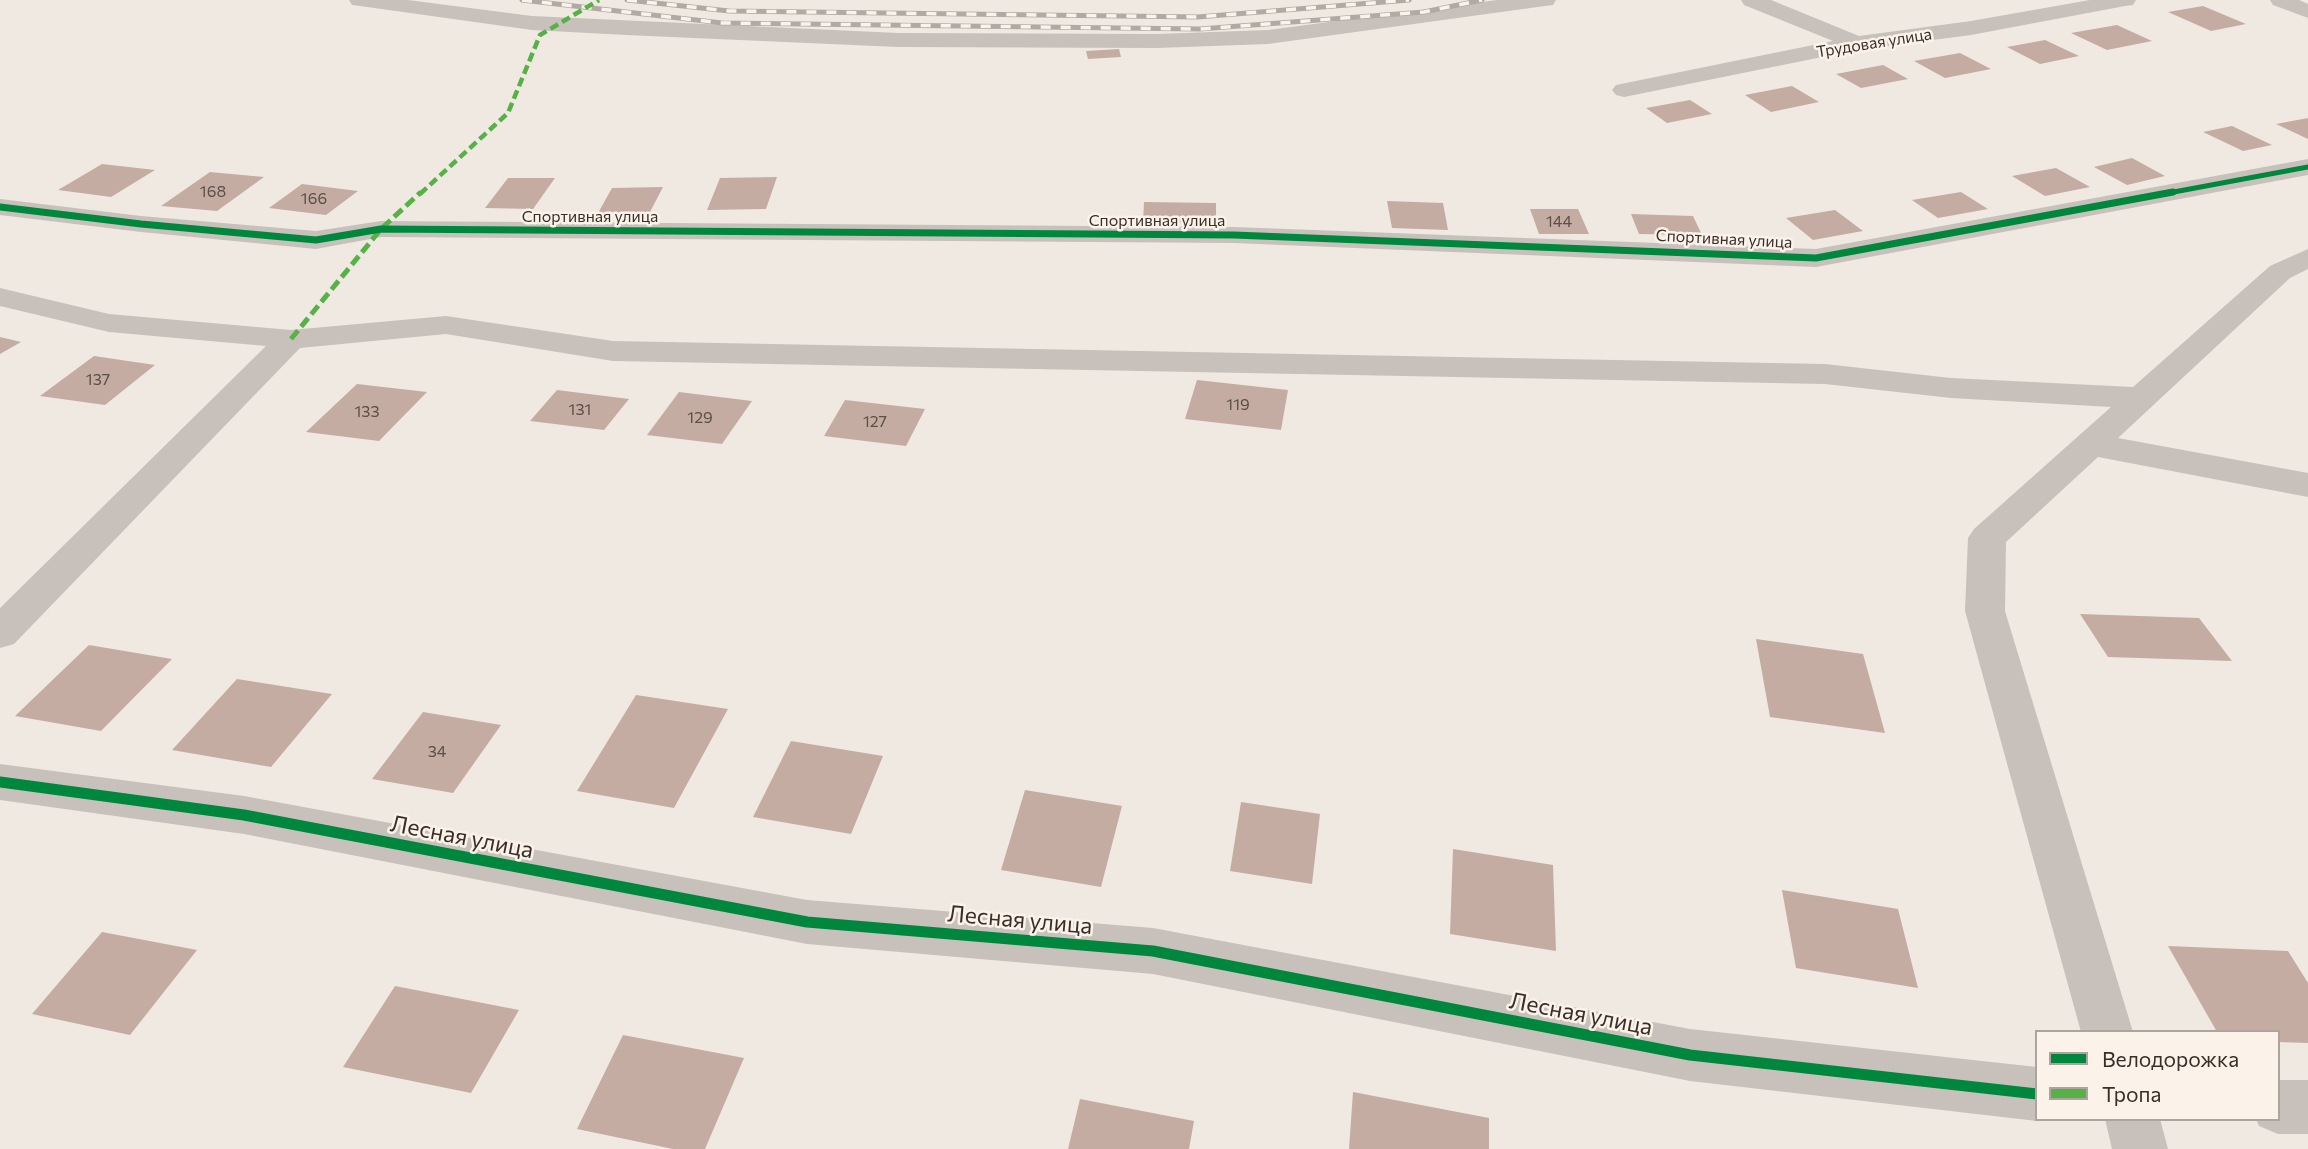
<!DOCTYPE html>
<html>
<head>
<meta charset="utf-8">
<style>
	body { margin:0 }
	#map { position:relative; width:2308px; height:1149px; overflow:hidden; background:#efe9e2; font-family:Commissioner,sans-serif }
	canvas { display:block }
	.legend { position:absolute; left:2035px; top:1030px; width:245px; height:91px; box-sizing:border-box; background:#fbf3ea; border:2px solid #aea49d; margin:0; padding:9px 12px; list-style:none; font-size:21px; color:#3a2e29 }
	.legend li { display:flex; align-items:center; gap:14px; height:35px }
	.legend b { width:35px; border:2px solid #aea49d }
</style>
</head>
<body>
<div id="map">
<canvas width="2308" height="1149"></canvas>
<ul class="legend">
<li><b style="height:9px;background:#00873e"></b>Велодорожка</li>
<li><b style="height:9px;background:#56b246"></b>Тропа</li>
</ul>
</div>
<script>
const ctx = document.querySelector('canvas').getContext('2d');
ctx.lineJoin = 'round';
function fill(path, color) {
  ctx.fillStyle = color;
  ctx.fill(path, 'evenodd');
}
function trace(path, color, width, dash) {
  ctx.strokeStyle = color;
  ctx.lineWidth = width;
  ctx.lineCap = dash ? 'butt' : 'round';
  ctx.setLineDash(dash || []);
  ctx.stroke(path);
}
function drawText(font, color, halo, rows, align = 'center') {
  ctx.font = font + ' Commissioner,sans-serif';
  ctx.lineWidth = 5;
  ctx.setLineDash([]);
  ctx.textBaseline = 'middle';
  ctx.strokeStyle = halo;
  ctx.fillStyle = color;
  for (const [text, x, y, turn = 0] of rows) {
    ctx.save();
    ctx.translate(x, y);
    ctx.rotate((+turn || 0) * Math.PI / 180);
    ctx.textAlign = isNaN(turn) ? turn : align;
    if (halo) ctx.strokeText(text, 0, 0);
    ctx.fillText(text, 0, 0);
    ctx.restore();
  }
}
const building = new Path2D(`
	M2203,6L2246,24L2211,31L2168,12Z
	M2117,25L2152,41L2107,50L2071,33Z
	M2045,40L2079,56L2040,64L2007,47Z
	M1119,49L1121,57L1088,59L1086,51Z
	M1960,53L1991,69L1945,78L1914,61Z
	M1883,65L1908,79L1861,88L1836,74Z
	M1792,86L1819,102L1771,112L1745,95Z
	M1690,100L1712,114L1667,123L1646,108Z
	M2308,118V139L2276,124Z
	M2232,126L2272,145L2243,151L2203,132Z
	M2132,158L2165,176L2127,185L2094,167Z
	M102,164L155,170L111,197L58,190Z
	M2056,168L2090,187L2045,196L2012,176Z
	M210,172L264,177L217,211L161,206Z
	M777,177L766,209L707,210L720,178Z
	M508,178H555L533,209L485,208Z
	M302,184L358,191L326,215L269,208Z
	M663,187L650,212L598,213L612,188Z
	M1961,192L1988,209L1938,218L1912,200Z
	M1387,201L1443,203L1448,230L1392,228Z
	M1144,202L1216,203V223L1143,222Z
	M1530,209H1578L1589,234H1539Z
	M1835,210L1863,231L1813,240L1786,218Z
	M1631,214L1693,216L1702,235L1639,234Z
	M0,337L21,342L0,354Z
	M94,356L155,365L105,405L40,396Z
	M1197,380L1288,390L1281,430L1185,419Z
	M357,384L427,392L379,441L306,432Z
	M557,390L629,399L604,430L530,421Z
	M679,392L752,401L722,444L647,435Z
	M845,400L925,409L906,446L824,436Z
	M2080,614L2199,618L2232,661L2108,657Z
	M1756,639L1863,654L1885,733L1770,717Z
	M89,645L172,659L101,731L15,716Z
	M237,679L332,694L271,767L172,750Z
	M636,695L728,709L674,808L577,791Z
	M423,712L501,725L453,793L372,779Z
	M791,741L883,756L851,834L753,817Z
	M1025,790L1122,806L1101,887L1001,870Z
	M1241,802L1320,814L1312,884L1230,871Z
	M1453,849L1553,865L1556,951L1450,934Z
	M1782,890L1898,909L1918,988L1796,968Z
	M102,932L197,950L130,1035L32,1014Z
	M2168,946L2288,951L2308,983V1043L2278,1042V1032H2217Z
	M395,986L519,1010L471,1093L343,1067Z
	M623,1035L744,1058L705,1149H673L577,1129Z
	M1353,1092L1489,1118V1149H1349Z
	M1080,1099L1194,1121L1189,1149H1068Z`);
const minor = new Path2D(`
	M349,0H408L532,16L898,33L1157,34L1268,30L1497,0H1556L1553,5L1545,6L1268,44L1157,48L898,47L626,35L532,30L360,6L352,5Z
	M1741,0H1771L1859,36L1971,21L2090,0H2136L2133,5L2125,6L1971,35L1857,50L1624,97L1616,95L1612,90L1616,85L1833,41L1744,5Z
	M2270,0H2299L2308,4V18L2273,5Z
	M2308,159V175L1816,267L1234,243L381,237L316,249L141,232L0,215V199L141,216L316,231L381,221L1234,227L1816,249Z
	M2308,249V269L2290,278L2118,438L2308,473V497L2098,457L2006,542L2005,611L2133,1032H2081L1965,611L1968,538L1974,529L2111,407L1951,398L1825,384L613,361L446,334L300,348L14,644L0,648V608L266,346L109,332L0,306V288L109,314L291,330L446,316L613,341L1825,364L1951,378L2133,387L2270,266Z
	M0,764L244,796L807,900L1153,928L1690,1029L2037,1067V1119H2041L2037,1121L1690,1081L1153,974L807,944L244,834L0,800Z
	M2278,1080H2308V1134H2278L2259,1126L2256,1119H2278Z
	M2105,1119H2160L2168,1149H2112Z`);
const rail = new Path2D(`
	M522,0L722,23L1200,29L1424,12L1482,0
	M627,0L729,11L1198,17L1409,0`);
const quietFar1 = new Path2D(`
	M420,194L508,113L540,35L599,0`);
const quiet = new Path2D(`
	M291,339L381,229L421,192`);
const cyclewayFar2 = new Path2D(`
	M2163,194L2308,167`);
const cyclewayFar1 = new Path2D(`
	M0,207L141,224L316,240L381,229L1234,235L1816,258L2173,192`);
const cycleway = new Path2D(`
	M0,782L244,815L807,922L1153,951L1690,1055L2037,1094`);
const farStreetnames = [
	["Трудовая улица",1874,43,-9],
	["Спортивная улица",590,217],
	["Спортивная улица",1157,221],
	["Спортивная улица",1724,239,3]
];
const numberNames = [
	["168",213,192],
	["166",314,199],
	["144",1559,222],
	["137",98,380],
	["119",1238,405],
	["131",580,410],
	["133",367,412],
	["129",700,418],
	["127",875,422],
	["34",437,752]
];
const nearStreetnames = [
	["Лесная улица",462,837,11],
	["Лесная улица",1020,920,5],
	["Лесная улица",1581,1014,11]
];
fill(building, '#c4aca3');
fill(minor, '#c8c1bb');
trace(rail, '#b0aaa5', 5);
trace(rail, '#fbf3ea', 3.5, [10]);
trace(quietFar1, '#56b246', 4.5, [9, 4.5]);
trace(quiet, '#56b246', 5, [11, 5]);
trace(cyclewayFar2, '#00873e', 5);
trace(cyclewayFar1, '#00873e', 7);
trace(cycleway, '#00873e', 11);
drawText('16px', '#3a2e29', '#fbf3ea', farStreetnames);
drawText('16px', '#5c4e48', null, numberNames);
drawText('23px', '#3a2e29', '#fbf3ea', nearStreetnames);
</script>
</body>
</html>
